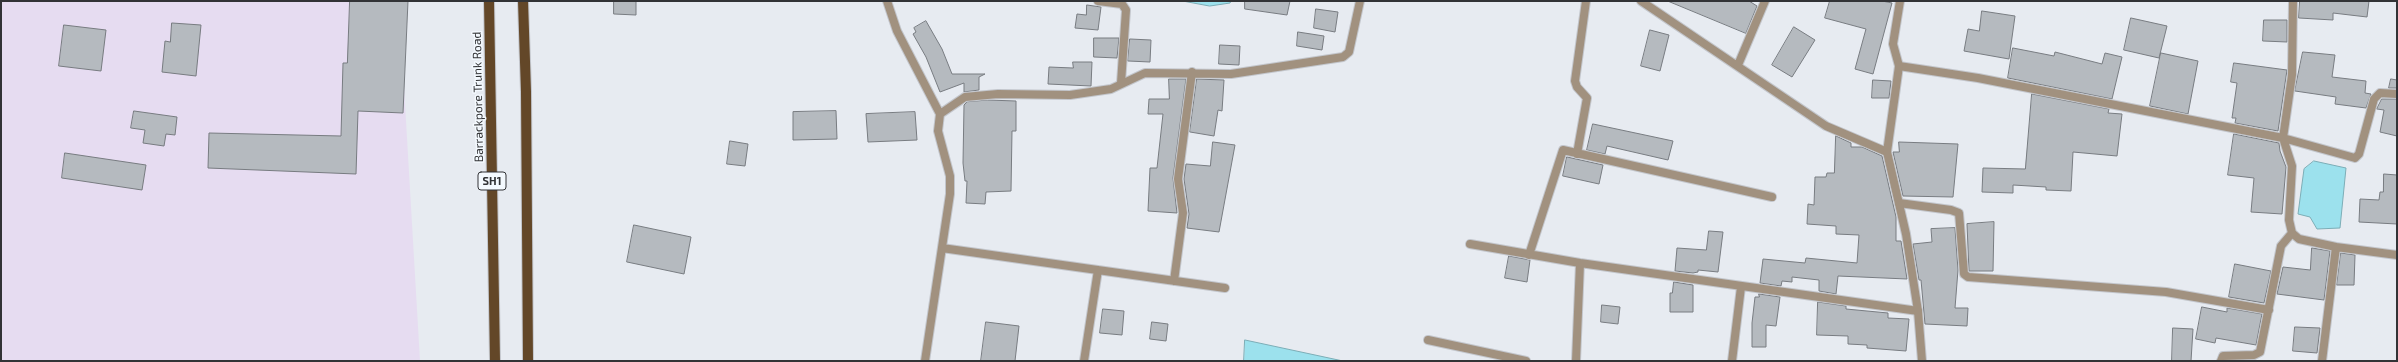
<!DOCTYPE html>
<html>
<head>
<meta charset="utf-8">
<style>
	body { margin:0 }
	#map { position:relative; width:2398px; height:362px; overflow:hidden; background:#e7ebf1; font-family:"Exo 2",sans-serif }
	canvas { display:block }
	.frame { position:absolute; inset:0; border:2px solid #323336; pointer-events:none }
</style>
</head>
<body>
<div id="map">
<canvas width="2398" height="362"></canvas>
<div class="frame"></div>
</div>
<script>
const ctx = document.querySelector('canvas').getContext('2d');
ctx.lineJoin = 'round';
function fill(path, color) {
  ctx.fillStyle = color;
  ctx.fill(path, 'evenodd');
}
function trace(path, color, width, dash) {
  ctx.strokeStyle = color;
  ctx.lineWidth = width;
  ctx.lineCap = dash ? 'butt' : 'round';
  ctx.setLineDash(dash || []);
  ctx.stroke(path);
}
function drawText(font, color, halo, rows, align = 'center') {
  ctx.font = font + ' "Exo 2",sans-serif';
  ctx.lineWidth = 3;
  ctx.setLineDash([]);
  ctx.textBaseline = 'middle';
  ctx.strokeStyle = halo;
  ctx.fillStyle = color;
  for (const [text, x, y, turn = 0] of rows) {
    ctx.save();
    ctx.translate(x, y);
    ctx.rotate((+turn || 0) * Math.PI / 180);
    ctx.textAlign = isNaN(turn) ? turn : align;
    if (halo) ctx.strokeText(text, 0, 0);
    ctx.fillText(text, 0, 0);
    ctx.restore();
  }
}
const industrial = new Path2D(`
	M1,1H399L420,361H1Z`);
const water = new Path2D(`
	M1183,1H1231L1230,3L1210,6Z
	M2314,161L2346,168L2340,228L2317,229L2310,217L2298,214L2304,169Z
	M1245,340L1343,361H1244Z`);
const building = new Path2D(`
	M350,1H408L403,113L358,111L356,174L208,168L209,133L341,136L343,63H347Z
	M614,1H636V15L614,14Z
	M1245,1H1290L1287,15L1245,9Z
	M1668,1H1749L1757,6L1746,33Z
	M1830,1H1882L1892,3L1873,74L1855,69L1866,29L1825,18Z
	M2300,1H2369L2367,17L2333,13V20L2299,18Z
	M1087,5L1101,7L1098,30L1075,28L1077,14L1086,15Z
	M1316,9L1338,12L1335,32L1314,28Z
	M1982,11L2015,16L2009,59L1964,51L1968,29L1979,31Z
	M2131,18L2167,26L2159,58L2124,50Z
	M2264,20H2287V42L2263,41Z
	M926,21L942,49L952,74H985L979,77V90L964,92V83L940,92L926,57L913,34L916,32L914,28Z
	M172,23L201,25L196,76L162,72L165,41L170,42Z
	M64,25L106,30L101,71L59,66Z
	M1794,27L1815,40L1792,77L1772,65Z
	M1650,30L1669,35L1660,71L1641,66Z
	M1298,32L1324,36L1322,50L1297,46Z
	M1094,38H1119L1117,58L1094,57Z
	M1130,39L1151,40L1150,62L1128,61Z
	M1220,45L1240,46L1239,65L1219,64Z
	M2013,48L2054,56L2055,52L2102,64L2105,53L2122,57L2112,99L2008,78Z
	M2303,52L2335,55L2332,77L2366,81L2365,93L2371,94L2366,108L2335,104L2336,97L2295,91Z
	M2161,53L2198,61L2188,114L2150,106Z
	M1073,62H1092L1091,86L1048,84L1049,67L1073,68Z
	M2234,63L2287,70L2278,131L2235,123L2236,118H2232L2237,83L2231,82Z
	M1169,79H1186L1173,178L1177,213L1148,211L1150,168H1157L1163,114H1148L1149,99H1169Z
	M1197,79L1224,80L1222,111L1218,110L1214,136L1190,132Z
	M2391,79L2397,80V88H2389Z
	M1873,80L1891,81L1889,98H1872Z
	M2032,94L2109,109L2108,113L2122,114L2117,156L2073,152L2071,191L2046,190V187L2013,185V193L1982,192L1983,168L2025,169Z
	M2382,99H2397V136L2380,132L2384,110L2377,109Z
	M988,100L1016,101V131H1012L1011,191L986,192L985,204L966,203L967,181H965L963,163L964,105L967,102Z
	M134,111L177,117L175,135L166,134L164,146L143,143L145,130L131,128Z
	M836,111L837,139L793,140V112Z
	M915,112L917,140L868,142L866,114Z
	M1593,124L1673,141L1668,160L1607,146L1605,154L1587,150Z
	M2234,134L2279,143L2280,151L2286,167L2282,214L2251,212L2254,178L2228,175Z
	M1836,136L1851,143V147H1862L1882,156L1896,217V241H1901L1907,279L1838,276L1836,294L1819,291V280L1792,277V282L1782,281L1781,286L1760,283L1763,259L1805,263L1806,258L1857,263L1859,235L1836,234V226L1807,224L1808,204L1814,205L1815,177H1826L1827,173H1834Z
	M730,141L748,144L745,166L727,164Z
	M1213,142L1235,145L1219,232L1187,228L1189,214L1184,179L1186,164L1210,166Z
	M1899,142L1958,144L1953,197L1903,196L1893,152H1899Z
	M65,153L146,165L142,190L62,178Z
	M1567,157L1603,165L1599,184L1563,176Z
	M2384,174L2397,175V224L2359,222L2360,199L2379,200L2380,192H2383Z
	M1994,222L1993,271H1969L1967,224Z
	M634,225L691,237L684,274L627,262Z
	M1955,228L1958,270L1955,308H1968L1967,326L1925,324L1921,280H1919L1913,244L1932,242L1931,229Z
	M1709,231L1723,232L1718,272L1698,270V272L1693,273L1675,271L1677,248L1706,250Z
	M2312,248L2330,251L2324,300L2277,294L2283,267L2310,270Z
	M2341,253L2355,255L2354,285H2337Z
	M1509,256L1530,260L1527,282L1505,278Z
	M2235,264L2271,271L2264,303L2229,297Z
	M1674,282L1693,285V312H1670V293H1672Z
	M1759,294L1780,297L1776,326L1766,325V347H1752V323L1755,297H1759Z
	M1818,302L1846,306V309L1888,313V318L1909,319L1906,351L1867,348V345L1848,344V336L1817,335Z
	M1602,305L1620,307L1618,324L1601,322Z
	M2202,307L2227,312V308L2262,314L2256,345L2216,338L2215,343L2196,339Z
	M1103,309L1124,311L1122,335L1100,333Z
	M986,322L1019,326L1015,361H981Z
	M1152,322L1168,324L1166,341L1150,339Z
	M2295,327L2320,328L2317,353L2293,351Z
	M2173,328L2193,329L2191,361H2172Z`);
const minor = new Path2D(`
	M887,1L897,31L940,114L938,131L950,176V194L925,361
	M1098,1L1122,4L1126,10L1121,83
	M1641,1L1826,126L1887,152
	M2293,1L2292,75L2283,138L2355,158L2359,154L2374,99L2380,93L2397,94
	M1738,65L1765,1
	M1899,66L1978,78L2283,138L2292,166L2289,220L2292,233L2299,239L2336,247L2322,361
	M940,114L965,97L998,94L1070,95L1111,89L1145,73L1231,74L1343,57L1349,52L1360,1
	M1577,154L1587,98L1577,87L1575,81L1586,1
	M1899,203L1951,210L1959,213L1964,274L1968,277L2166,292L2269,310
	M1470,244L1580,263L1918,311
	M2336,247L2397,255
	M942,248L1225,288
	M1529,255L1563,150L1772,197
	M1174,281L1183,213L1178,179L1192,72
	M1428,340L1526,361
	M1084,361L1098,270
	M1576,361L1580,263
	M1732,361L1741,287
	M2221,361L2223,356L2254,355L2260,352L2281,246L2292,233`);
const tertiary = new Path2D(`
	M1900,1L1893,44L1899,66L1887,152L1906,234L1918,311L1922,361`);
const primary = new Path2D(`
	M489,1L495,361
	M523,1L526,92L528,361`);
const shields = [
	[492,181,28]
];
const shieldNames = [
	["SH1",492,181]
];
const streetNames = [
	["Barrackpore Trunk Road",478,97,-91]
];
fill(industrial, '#e6dcf1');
fill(water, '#9ce1ed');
trace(water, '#7cadb6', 1);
fill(building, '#b5babf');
trace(building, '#787c81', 1);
trace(minor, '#c3c6cc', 10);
trace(tertiary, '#c3c6cc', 10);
trace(primary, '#c3c6cc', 12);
trace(minor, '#a1917f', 8);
trace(tertiary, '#a1917f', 8);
trace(primary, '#634728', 10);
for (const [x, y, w] of shields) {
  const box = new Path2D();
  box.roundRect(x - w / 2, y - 9, w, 18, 3);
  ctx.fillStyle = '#f4f9fe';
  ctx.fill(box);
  trace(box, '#323336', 1);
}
drawText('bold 11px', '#323336', null, shieldNames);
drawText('12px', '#323336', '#f4f9fe', streetNames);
</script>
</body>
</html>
